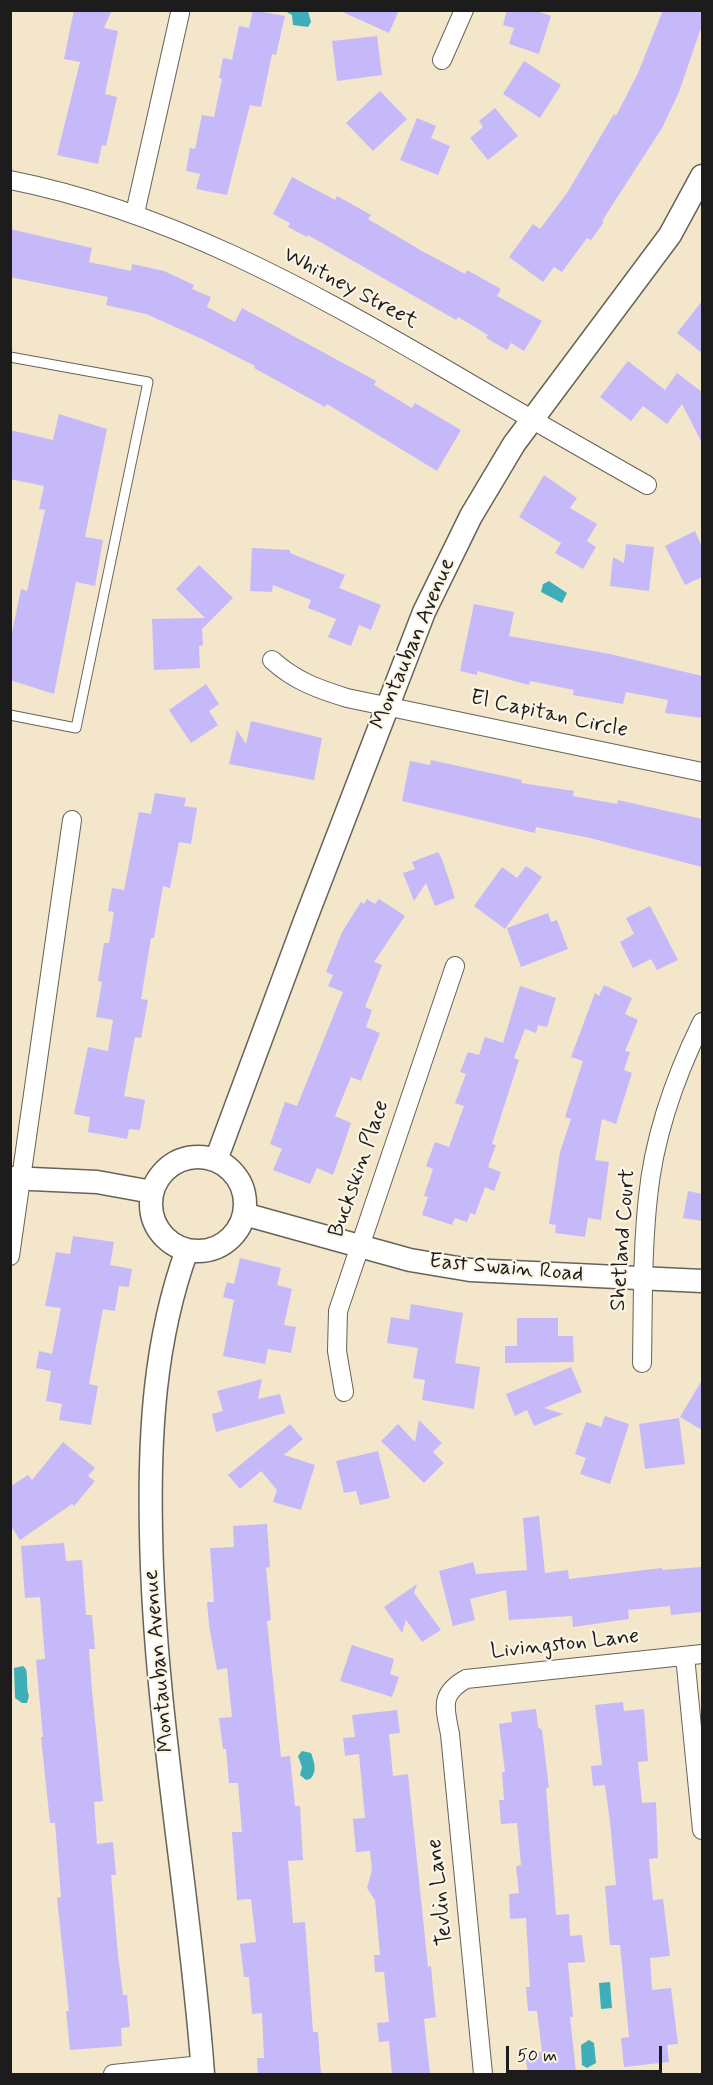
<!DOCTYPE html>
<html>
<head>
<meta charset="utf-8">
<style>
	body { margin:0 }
	#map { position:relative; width:713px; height:2085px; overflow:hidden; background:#f3e6ca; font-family:Mynerve,sans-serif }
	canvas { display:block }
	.frame { position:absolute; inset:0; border:12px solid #1c1c1c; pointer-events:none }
	.scale { position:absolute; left:506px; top:2046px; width:156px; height:27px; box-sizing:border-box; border:3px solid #1c1c1c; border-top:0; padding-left:8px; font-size:18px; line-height:21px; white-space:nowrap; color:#1c1c1c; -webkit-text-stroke:4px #fcf5e5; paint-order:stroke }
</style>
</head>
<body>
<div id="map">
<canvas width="713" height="2085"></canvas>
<div class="frame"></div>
<div class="scale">50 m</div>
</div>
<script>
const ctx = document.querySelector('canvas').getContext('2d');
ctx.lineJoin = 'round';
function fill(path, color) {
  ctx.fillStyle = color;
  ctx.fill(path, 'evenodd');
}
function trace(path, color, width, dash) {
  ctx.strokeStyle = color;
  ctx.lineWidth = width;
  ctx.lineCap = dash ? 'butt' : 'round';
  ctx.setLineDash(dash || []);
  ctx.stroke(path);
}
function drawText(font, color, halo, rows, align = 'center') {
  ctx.font = font + ' Mynerve,sans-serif';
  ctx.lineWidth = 4.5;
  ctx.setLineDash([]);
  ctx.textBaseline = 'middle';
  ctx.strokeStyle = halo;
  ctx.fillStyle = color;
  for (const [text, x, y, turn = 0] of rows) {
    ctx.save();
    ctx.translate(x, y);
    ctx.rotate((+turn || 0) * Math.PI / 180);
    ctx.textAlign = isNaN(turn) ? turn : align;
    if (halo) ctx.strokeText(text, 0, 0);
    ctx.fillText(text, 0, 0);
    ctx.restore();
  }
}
const water = new Path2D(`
	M285,11H308L311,22L308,27L293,25L292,15Z
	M549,581L567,593L562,603L541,592L543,584Z
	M23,1666L26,1669C28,1678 26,1687 29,1696L27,1703H22L15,1698L14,1668Z
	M302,1751L311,1753C314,1761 318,1772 310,1779L306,1780L300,1775L302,1767L298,1756Z
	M610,1982L612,2008L601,2009L599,1983Z
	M589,2040L594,2043L596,2063L587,2068L582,2065L581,2045Z`);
const building = new Path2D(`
	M74,10H112L104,28L118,31L105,94L117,97L106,146L102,145L98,164L57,155L80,62L64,59Z
	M253,10L285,16L276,55L272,54L261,107L250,105L227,195L196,189L200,174L186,171L190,148L195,149L202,115L214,117L222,79L219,78L223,58L232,60L239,26L249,28Z
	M338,10H399L389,33Z
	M507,10H534L551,16L539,54L509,44L514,28L503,25Z
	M663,10H702V25L679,92L662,128L602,221L604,222L591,240L587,238L562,272L554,267L543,282L509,257L533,224L540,229L567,193L614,114L616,116L638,73Z
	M377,36L382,75L337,81L332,41Z
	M524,61L561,85L540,118L503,94Z
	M380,91L407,119L373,151L346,123Z
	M495,108L518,136L488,160L470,138L483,127L479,121Z
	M417,118L436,126L431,138L450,146L438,175L400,160Z
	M292,177L335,200L337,196L371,215L368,219L422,251L465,274L467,270L501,289L497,296L542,321L524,351L511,343L507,350L486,338L488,335L458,317L456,320L308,235L307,237L288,227L290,223L273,214Z
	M10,229L92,248L89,262L131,271L132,264L164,271L194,285L192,289L211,297L207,307L235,322L242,308L376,381L374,385L412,408L415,403L461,430L437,471L327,404L325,407L254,368L255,366L202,339L146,314L106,305L108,297L10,277Z
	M702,301V353L677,333Z
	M628,361L665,390L677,373L702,392V443L682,404L667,424L643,406L631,421L600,397Z
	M59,414L107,429L85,537L103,540L95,586L76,582L54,694L10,680V642L21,589L27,591L45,510L39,509L44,486L10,479V430L53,440Z
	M544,475L577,498L570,508L597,524L587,541L596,547L583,569L555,553L561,543L519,517Z
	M695,531L702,547V577L685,585L665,546Z
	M626,544L654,547L649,591L610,586L613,557L624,563Z
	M252,548L290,550V553L345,575L339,588L381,605L371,630L359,625L351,646L328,637L336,619L308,608L311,600L273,585L272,592L250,591Z
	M199,565L233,598L202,629L203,645L199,646L200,668L154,670L152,619L205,618L176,589Z
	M474,604L514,612L509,636L610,654L702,676V718L665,713L668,700L626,692L623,704L573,695L574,690L530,681L529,685L477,671V675L460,671Z
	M206,684L219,704L209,711L218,725L191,743L169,710Z
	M251,721L322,738L314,780L229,764L237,730L246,744Z
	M431,760L522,780L521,783L574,791L573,796L617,804L618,800L702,819V867L590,838L536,827L535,833L402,801L410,761L430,765Z
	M155,793L186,798L184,806L197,808L191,844L179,842L170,888L163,886L154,938H151L141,999L148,1000L141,1038L135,1037L124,1096L145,1100L140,1130L129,1129L127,1139L88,1132L90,1117L74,1114L88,1047L108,1051L113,1020L96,1017L102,982L98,981L104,943H109L114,912L108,911L112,888L124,890L139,812L151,814Z
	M438,852L442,859L455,898L435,906L426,883L414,901L403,873L415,869L412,862Z
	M526,866L542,877L505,929L474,906L502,867L517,878Z
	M367,899L375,904L379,899L405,916L374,962L382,965L365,1007L372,1010L366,1027L380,1033L361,1081L351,1077L335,1116L351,1123L341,1153L333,1175L317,1168L310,1184L273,1170L282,1149L270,1144L285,1102L297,1106L343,992L328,986L333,975L326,972L342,932L361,902L364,904Z
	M650,906L678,960L657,970L651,959L633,968L620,942L634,934L626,918Z
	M548,913L551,922L557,920L568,949L521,967L507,928Z
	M604,985L632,998L625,1014L638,1020L625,1051L630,1052L624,1070L632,1073L616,1124L602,1119L595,1160L609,1162L604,1198L601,1220L588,1218L585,1237L555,1233L556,1225L549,1224L560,1152L571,1119L565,1117L583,1061L571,1057L595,993L599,996Z
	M520,986L556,998L547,1027L538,1025L536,1033L525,1029L514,1058L519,1060L492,1144L496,1145L488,1167L501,1172L494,1191L485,1187L475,1215L470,1213L467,1222L455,1218L452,1225L422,1215L428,1197L424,1196L433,1169L426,1166L435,1142L449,1147L464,1106L455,1103L466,1074L460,1072L468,1052L479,1055L485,1037L503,1043Z
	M688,1191L702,1194V1221L683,1218Z
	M73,1236L114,1242L110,1265L132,1269L129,1287L119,1286L115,1311L103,1309L89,1384L98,1386L91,1425L59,1420L62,1404L46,1401L51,1371L36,1368L39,1351L52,1354L61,1308L45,1306L56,1252L70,1254Z
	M240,1258L281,1268L277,1285L292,1289L284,1325L296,1327L291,1353L268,1349L265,1364L223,1356L234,1300L223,1297L227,1282L234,1284Z
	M411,1304L463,1313L455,1363L480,1367L474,1409L422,1400L425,1380L413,1378L418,1348L387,1343L391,1317L409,1320Z
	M517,1318H558V1336H573L574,1362L505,1363V1346H517Z
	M571,1367L582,1392L544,1408L563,1414L534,1426L527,1410L515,1416L506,1394Z
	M262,1379L258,1399L280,1394L285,1413L216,1432L212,1414L223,1411L217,1391Z
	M702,1380V1430L680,1417Z
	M605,1416L629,1424L610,1484L580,1474L586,1458L575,1454L586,1422L601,1427Z
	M679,1418L685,1464L645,1469L639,1424Z
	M419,1420L442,1443L433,1452L444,1463L424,1483L381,1441L398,1424L415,1442Z
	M290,1424L303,1439L284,1455L315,1465L301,1510L273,1502L277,1490L261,1471L240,1489L228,1475Z
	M63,1442L95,1468L88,1476L95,1481L74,1506L72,1504L20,1540L11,1526V1486L28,1475L32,1480Z
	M378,1451L390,1498L360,1505L356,1491L344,1493L336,1461Z
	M539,1516L545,1573L568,1570L569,1579L662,1568V1570L702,1567V1612L671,1615L670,1606L628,1610L629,1619L573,1627L572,1616L509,1620L506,1590L470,1599L475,1620L453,1626L439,1571L473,1562L476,1574L527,1570L523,1518Z
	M267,1524L270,1567L266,1568L271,1620L267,1621L281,1757L290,1756L295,1806H300L303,1860L288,1861L293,1923L305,1922L313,2032H318L321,2074H258L257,2058H264L262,2013L252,2014L249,1977H244L240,1944L256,1942L251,1899L237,1900L232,1832H242L238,1783H229L226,1749H223L219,1718L232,1717L227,1668L217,1670L209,1625L207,1602H214L210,1548L234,1547L233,1526Z
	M64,1543L66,1561L82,1560L86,1615H92L95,1649H89L92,1690L103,1801L94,1802L97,1844L113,1842L116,1875H111L118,1955L123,1995H127L130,2027L121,2028L122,2046L70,2050L66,2011H69L57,1898L61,1897L55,1823H50L41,1737H43L36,1660L45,1659L40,1597L25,1598L21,1546Z
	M417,1584L414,1593L441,1630L422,1642L406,1620L402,1633L384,1607Z
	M352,1645L394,1659L390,1674L399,1677L392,1697L340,1681Z
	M623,1702L624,1711L644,1709L648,1761L638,1762L642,1803L656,1802L658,1858L649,1859L653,1900L663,1899L670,1956L650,1958L652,1990L671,1988L678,2044L667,2045L669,2062L624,2067L621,2038L629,2037L620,1945H610L605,1886L616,1885L610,1822L605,1785L593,1786L591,1766L602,1765L595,1705Z
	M536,1709L538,1727L542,1730L549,1788H546L556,1915L569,1914L570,1936L582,1935L585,1962L568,1963L573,2017H570L576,2072L556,2074H528L525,2054L542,2052L537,2011H528L526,1987H530L526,1918L510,1919L509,1894L519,1893L516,1866L521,1865L517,1823L501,1824L499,1800H504L502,1772H505L499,1724L512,1722L511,1712Z
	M397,1710L400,1733L389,1734L393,1776L408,1774L428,1967L431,1966L433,1989L436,2017L424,2019L430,2074H392L389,2041L379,2042L377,2023L389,2022L384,1972H375L374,1955H380L375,1900L367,1888L372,1870L370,1851L356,1852L353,1819L365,1818L359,1754L345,1756L343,1738L355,1737L352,1715Z`);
const service = new Path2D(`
	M10,357L148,382L76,728L10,715`);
const minor = new Path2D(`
	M442,60L464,10
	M10,180C167,211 306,288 442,367C510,407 578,446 647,485
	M135,213L180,13
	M272,660C295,681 318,689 347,698L702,772
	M10,1256L72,820
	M642,1363C643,1308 642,1252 648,1197C654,1136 675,1077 702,1022
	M344,1392L337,1351L338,1311L455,966
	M685,1656L702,1830
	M113,2074L202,2065
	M483,2074L450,1734C445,1708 439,1694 466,1679L702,1654`);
const tertiary = new Path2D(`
	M151 1204a47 47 0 1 1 94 0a47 47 0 1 1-94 0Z
	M216,1160L306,918L424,612L471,516L514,444L670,235L702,176
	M10,1178L97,1182L152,1192
	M244,1214L410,1260L470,1270L702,1281
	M187,1250C154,1341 149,1436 151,1532C154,1714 190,1893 203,2074`);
const streetNames = [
	["Whitney Street",350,289,28],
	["Montauban Avenue",414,644,-67],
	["El Capitan Circle",549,715,12],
	["Buckskin Place",360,1169,-71],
	["Shetland Court",624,1240,-86],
	["East Swain Road",506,1269,5],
	["Livingston Lane",565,1645,-6],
	["Montauban Avenue",160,1661,-95],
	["Tevlin Lane",441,1892,-96]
];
fill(water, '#3eafb8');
fill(building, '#c6b9fa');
trace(service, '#676359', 11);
trace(minor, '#676359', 20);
trace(tertiary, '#676359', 25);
trace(service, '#fff', 9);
trace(minor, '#fff', 18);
trace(tertiary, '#fff', 22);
drawText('22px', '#1c1c1c', '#fcf5e5', streetNames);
</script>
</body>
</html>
